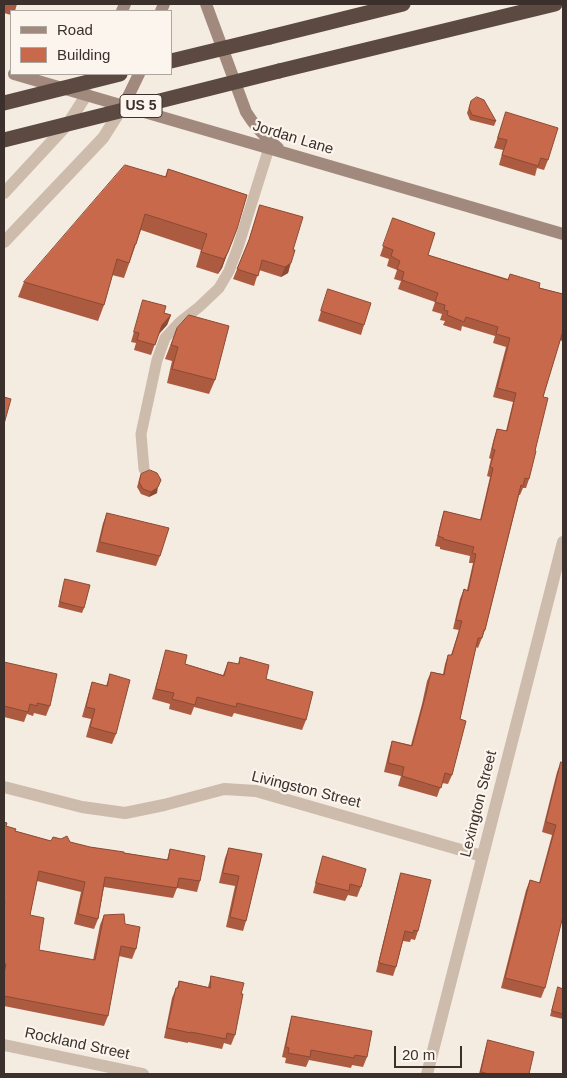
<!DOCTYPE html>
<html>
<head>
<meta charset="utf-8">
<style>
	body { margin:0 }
	#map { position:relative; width:567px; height:1078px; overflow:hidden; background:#f4ebe1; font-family:Helvetica,sans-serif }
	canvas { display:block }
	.frame { position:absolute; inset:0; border:5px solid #3b302b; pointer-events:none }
	.legend { position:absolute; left:10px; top:10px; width:162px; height:65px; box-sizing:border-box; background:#fbf5ee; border:1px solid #aea6a0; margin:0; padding:6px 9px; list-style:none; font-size:15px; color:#3b302b }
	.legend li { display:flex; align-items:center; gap:10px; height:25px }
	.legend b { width:25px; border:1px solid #aea6a0 }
	.scale { position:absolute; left:394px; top:1046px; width:68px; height:22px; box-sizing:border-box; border:2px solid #3b302b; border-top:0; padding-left:6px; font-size:15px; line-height:18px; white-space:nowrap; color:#3b302b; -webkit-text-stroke:4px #fbf5ee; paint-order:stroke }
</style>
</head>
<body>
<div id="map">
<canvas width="567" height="1078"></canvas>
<div class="frame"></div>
<ul class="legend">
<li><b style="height:6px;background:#a18a7d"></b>Road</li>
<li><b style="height:14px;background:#c8694b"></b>Building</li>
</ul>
<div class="scale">20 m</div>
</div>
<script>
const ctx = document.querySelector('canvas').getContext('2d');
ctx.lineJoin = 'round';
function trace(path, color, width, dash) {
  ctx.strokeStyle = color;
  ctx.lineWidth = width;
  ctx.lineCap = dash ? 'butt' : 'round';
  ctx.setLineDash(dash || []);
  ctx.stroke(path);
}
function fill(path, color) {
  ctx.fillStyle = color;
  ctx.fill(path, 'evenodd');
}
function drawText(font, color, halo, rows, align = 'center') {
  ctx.font = font + ' Helvetica,sans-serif';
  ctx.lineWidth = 4.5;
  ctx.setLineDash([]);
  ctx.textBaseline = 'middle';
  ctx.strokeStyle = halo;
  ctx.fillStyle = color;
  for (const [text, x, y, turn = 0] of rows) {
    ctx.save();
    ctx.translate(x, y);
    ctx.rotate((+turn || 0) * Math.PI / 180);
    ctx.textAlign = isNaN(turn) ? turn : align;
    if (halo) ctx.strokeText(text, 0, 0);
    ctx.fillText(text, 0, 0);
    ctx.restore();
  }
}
const service = new Path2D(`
	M144,469L141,434L157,360L165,338L180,322L199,307L219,288L229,271L238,247L269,148`);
const minor = new Path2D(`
	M4,787L82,807L125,813L164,805L224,789L256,791L482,856
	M4,1045L143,1074
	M427,1074L563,542`);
const tertiary = new Path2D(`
	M4,193L67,125L87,94
	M4,242L103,138L124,105`);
const secondary = new Path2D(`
	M206,4L246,112C255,127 265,137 278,148
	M122,11L125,4
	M161,11L164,4
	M14,74L563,234
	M124,105L139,74`);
const motorway = new Path2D(`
	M270,37L403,4
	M279,71L555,4`);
const motorwayBridge = new Path2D(`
	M171,61L270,37
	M4,103L120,74
	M4,140L279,71`);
const wall = new Path2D(`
	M4,4H17L15,11H11V15L4,13Z
	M471,101L496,121L494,126L470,120L467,113Z
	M506,112L548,160L544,170L537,168L535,176L499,165L503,150L494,148Z
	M168,169L247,195L222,268L218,274L196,267L201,250L141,230L136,244L124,278L112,275L104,305L98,321L18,297L24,282L165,177Z
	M260,205L293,250L288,273L281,277L259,270L254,286L233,279L247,245Z
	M393,218L428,255L508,279L563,294V338L562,341L560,340L543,397L535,451L529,479L526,488H523L520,495H519L485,630L478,648L476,647L460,719L452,775L448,784L442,783L437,797L398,786L401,776L384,772L389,751L392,741L411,745L422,704L427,681L431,672L443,674L445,664L448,655H451L459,630L453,629L460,599L464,589L467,590L473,563H469L470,556L440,549V547L435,546L441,521L444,511L480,520L490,477L487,476L491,459L489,458L494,438L497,429L506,431L513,402L493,397L506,347L493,343L495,336L462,326L461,331L443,325L445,321L440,320L442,314L432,311L435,302L398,289L401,281L394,279L397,270L387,266L389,259L380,256Z
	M328,289L364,325L361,335L318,321Z
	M143,300L164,313L171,315L167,325L158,335L151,355L134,350L136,343L131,342Z
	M177,328L215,380L209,394L167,383L172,361L165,359Z
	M141,474L157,493L149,497L141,494L137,487Z
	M107,513L160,556L156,566L96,552L103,523Z
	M65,579L84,608L82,613L58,607Z
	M166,650L185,664L223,675L228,662L238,664L240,657L266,679L306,720L302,730L234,713L232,717L194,707L191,715L169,709L170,704L152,699L163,660Z
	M4,662L50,706L46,716L34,713L33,716L27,714L24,722L4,717Z
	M110,674L116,734L112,744L86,737L91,719L82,717L89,692L92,682L106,686Z
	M561,762L545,988L541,998L501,988L526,890L530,880L539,883L552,835L542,832L557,772Z
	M4,822L6,826L15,831L51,841L70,842L90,847L167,860L170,849L200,881L197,892L177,888L173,898L104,887L98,919L94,929L74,924L81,892L37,881L30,915L39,950L93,960L100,925L104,915L125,924L136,949L132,959L119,956L108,1016L104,1026L4,1006Z
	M229,848L262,854L246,921L243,931L226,927L235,886L219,883L225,858Z
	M323,856L361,887L357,897L348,895L345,901L313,893L320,866Z
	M401,873L418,931L415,940L411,939L410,942L403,941L396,967L393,976L376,972L398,882Z
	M211,976L241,994L235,1035L231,1045L224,1043L222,1049L188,1042V1043L164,1038L172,998L176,988H177L179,981L208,987Z
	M558,987L563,989V1019L550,1016Z
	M292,1016L367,1057L363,1067L352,1065L351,1068L309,1060L306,1067L285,1063L286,1058L282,1057L289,1026Z
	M488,1040L529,1074H479L485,1050Z`);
const shadedWall = new Path2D(`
	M237,229L222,268L218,274L224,259Z
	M291,263L288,273L281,277L285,267Z
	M171,315L167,325L158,335L162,325Z
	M158,487L157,493L149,497L151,492Z`);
const building = new Path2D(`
	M477,97L484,100L496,121L472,115L469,108L471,101Z
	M506,112L558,128L548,160L541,158L538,166L502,155L507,140L498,138Z
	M125,165L166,177L168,169L247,195L237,229L228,252L224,259L201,252L207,234L145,214L136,244H135L129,263L117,259L104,305L24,282Z
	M260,205L303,217L293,250H295L291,263L285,267L262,260L258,276L237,269L249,240Z
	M393,218L435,233L428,255L508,280L510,274L540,283L539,288L563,294V331L543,397L548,398L535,451H536L529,479L525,478L523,486L521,485L485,630H484L482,638H478L460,719L466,721L452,775L445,773L441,788L402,776L404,767L388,763L392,741L412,746L426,694L431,672L444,675L448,655H452L462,621L456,620L464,589L468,591L476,554L472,553L474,547L443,539L444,538L438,536L444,511L481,520L493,468L490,467L495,450L492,449L497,429L507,431L516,393L497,388L510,338L496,334L498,327L466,317L464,322L447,315L448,311L444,310L445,305L435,302L438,293L402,280L404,272L397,269L400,261L391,256L393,250L383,246Z
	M328,289L371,303L364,325L321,311Z
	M143,300L166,306L164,313L171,315L162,325L155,345L137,340L139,333L134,332Z
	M189,315L229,326L215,380L172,369L178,347L171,345L177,328Z
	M4,397L11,399L4,424Z
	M150,470L157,473L161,480L158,487L151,492L143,489L139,482L141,474Z
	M107,513L169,528L160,556L100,542Z
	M65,579L90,585L84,608L60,602Z
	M166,650L187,655L185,664L224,676L228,662L239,664L240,657L269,665L266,679L313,692L306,720L237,703L236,707L197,697L195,705L172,699L174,693L156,689Z
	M4,662L57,674L50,706L37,703V706L30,704L28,712L4,706Z
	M110,674L130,680L116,734L90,727L95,709L86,707L92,682L107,686Z
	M561,762L563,763V916L545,988L505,978L530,880L540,883L556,825L546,822Z
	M4,822L7,823L6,826L16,829L15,831L51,841L53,837L61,839L67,836L70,842L90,847L124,852V853L168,860L170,849L205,856L200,881L179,878L177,888L105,877L98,919L78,914L85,882L39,871L30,915L44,918L39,950L95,960L104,915L124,914L125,924L140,927L136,949L121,946L108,1016L4,996V973L6,964H4V906L5,902H4Z
	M229,848L262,854L246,921L230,917L239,876L223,873Z
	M323,856L366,869L361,887L350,884L349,891L316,883Z
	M401,873L431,880L418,931L414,930L413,933L405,931L396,967L379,963Z
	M211,976L244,983L241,994H243L235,1035L227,1033L226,1039L191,1032V1033L167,1028L176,988H178L179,981L210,988Z
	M558,987L563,989V1014L552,1011Z
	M292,1016L372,1031L367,1057L355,1055L354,1058L311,1050L310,1057L288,1053L289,1048L286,1047Z
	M488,1040L534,1052L529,1074H489L481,1072Z`);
const shields = [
	[141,106,42]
];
const shieldNames = [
	["US 5",141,106]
];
const streetNames = [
	["Jordan Lane",293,138,17],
	["Livingston Street",306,790,14],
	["Lexington Street",479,804,-76],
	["Rockland Street",77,1044,12]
];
trace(service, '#cdbbac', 11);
trace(minor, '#cdbbac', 12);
trace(tertiary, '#cdbbac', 12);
trace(secondary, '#a18a7d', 12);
trace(motorway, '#5c4a42', 15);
trace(motorwayBridge, '#5c4a42', 15);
fill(wall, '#ac5a40');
fill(shadedWall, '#8c4a34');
fill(building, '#c8694b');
trace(building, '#8c4a34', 1);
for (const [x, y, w] of shields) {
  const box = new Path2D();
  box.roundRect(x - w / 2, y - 11.5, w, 23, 4);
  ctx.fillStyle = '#fbf5ee';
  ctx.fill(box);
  trace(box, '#3b302b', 1);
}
drawText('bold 14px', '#3b302b', null, shieldNames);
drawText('15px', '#3b302b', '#fbf5ee', streetNames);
</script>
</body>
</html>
